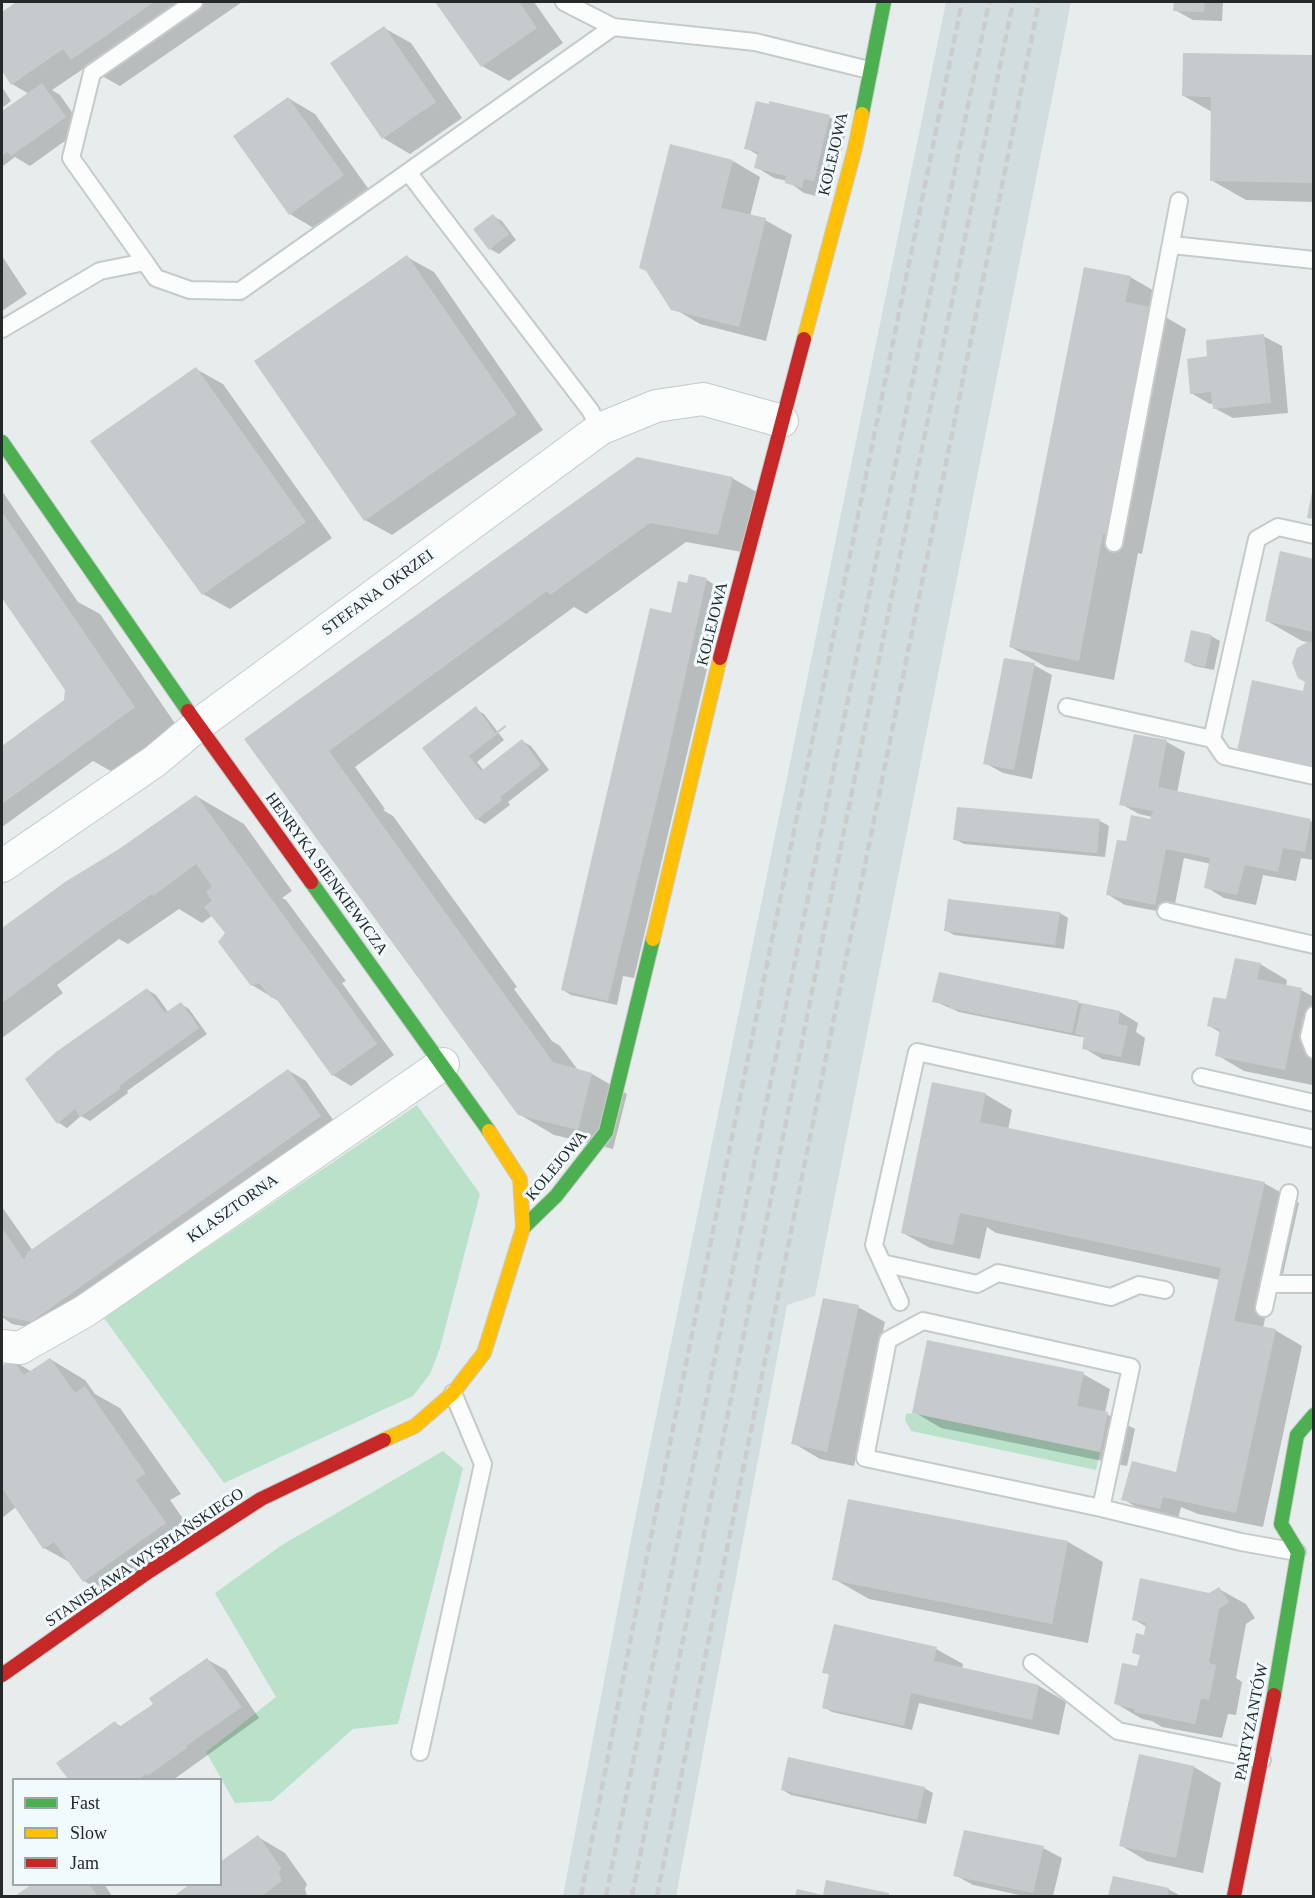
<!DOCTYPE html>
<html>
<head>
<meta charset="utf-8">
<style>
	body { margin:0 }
	#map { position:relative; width:1315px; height:1898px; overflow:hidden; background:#e7ecec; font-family:Georgia,serif }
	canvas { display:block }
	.frame { position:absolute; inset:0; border:3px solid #26292a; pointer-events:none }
	.legend { position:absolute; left:12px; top:1778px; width:210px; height:108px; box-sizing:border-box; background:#f1fafc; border:2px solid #a0a6a8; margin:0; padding:8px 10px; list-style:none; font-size:18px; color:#26292a }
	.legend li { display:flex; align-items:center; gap:12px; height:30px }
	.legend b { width:30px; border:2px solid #a0a6a8 }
</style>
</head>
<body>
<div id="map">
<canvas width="1315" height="1898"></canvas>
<div class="frame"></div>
<ul class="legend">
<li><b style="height:8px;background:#4caf50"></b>Fast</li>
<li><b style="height:8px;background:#ffc107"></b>Slow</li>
<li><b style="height:8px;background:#c62828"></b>Jam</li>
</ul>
</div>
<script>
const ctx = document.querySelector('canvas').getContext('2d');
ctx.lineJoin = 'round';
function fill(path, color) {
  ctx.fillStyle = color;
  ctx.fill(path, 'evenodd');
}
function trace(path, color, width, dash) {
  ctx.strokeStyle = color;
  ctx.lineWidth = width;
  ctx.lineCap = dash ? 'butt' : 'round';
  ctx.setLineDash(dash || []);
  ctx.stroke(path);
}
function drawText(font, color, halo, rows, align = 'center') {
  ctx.font = font + ' Georgia,serif';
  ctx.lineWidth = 6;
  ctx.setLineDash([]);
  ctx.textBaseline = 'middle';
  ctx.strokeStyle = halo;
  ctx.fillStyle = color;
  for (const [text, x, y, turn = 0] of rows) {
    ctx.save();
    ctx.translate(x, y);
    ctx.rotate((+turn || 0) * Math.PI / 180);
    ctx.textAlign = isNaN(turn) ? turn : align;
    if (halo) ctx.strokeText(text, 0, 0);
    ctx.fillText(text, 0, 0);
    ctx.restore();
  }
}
const built = new Path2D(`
	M946,2H1071L815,1296L787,1305L676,1896H563L634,1524Z`);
const green = new Path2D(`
	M417,1105L480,1194L440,1348L430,1374L413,1396L224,1483L104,1318Z
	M912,1413L1100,1452L1096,1470L911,1431L905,1420L906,1414Z
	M443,1451L463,1468L398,1724L353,1729L272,1801L235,1803L206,1752L276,1697L215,1593L282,1545Z`);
const shadow = new Path2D(`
	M19,2L37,3L39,2H242L120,86L86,67L52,90L60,95L83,128L30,166L15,157L3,166L2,110L3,112L29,94L12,84L2,69V14Z
	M437,2H534L563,43L509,81L482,66Z
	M1175,2H1223L1222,21L1193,20L1175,10Z
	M384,28L411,43L462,118L410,154L383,138Z
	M1314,56V202L1246,200L1211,180L1212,112L1184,96Z
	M2,87L11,101L2,108Z
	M288,98L315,114L370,191L317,230L290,214Z
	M829,117L847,127L832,191L822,188L820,197L804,193L787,181L774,178L756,167L758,155L746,148Z
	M733,161L760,177L750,216L765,220L792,235L766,341L700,324L673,308Z
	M493,216L502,221L516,240L499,254L490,249Z
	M2,256L27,294L2,311Z
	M407,257L434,272L543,430L392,535L365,520Z
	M1130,277L1165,297L1162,315L1186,329L1142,554L1138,553L1114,680L1046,667L1011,647Z
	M1263,336L1282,346L1288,413L1233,418L1214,408V403L1210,404L1191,393L1209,358Z
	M196,369L223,384L332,538L230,609L203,594Z
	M732,478L767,498L753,554L686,542L586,614L574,607L355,767L385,809L383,810L393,816L517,987L514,989L552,1041L560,1046L578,1070L592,1074L627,1094L613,1149L554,1135L519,1114L246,739Z
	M2,491L78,602L100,614L183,735L123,778L93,761L2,827V748L65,701L67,689L2,595Z
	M1314,560V778L1239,750L1304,693L1307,682L1299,677L1293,663L1313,643L1302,641L1267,621Z
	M707,580L715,585L706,625L716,631L634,978L623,976L617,1005L571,995L563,990L688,585Z
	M1211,636L1220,641L1214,670L1194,666L1185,661Z
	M1034,665L1052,675L1032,779L1003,773L985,763Z
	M475,709L484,714L504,740L477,762L484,771L522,741L531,746L549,770L508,802L510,805L485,824L477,819L424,748Z
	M1135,736L1167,742L1185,752L1177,793L1314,822V860L1301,858L1296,881L1263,875L1256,905L1224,898L1206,887L1211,864L1184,858L1173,914L1125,905L1107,894L1127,842L1151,821L1152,817L1139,814L1121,804Z
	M196,796L244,824L292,891L282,898L286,900L346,981L342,983L394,1055L351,1086L333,1075L280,1002L252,985L227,933L213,915L202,923L179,909L128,944L119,939L57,985L63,993L2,1038V930L66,883L120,850Z
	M958,808L1100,821L1109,826L1105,857L964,844L955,839Z
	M949,900L1060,913L1068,918L1064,949L954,935L945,930Z
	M1260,964L1287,980L1286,987L1301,990L1314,997L1312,1085L1244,1071L1217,1055L1221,1033L1208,1025Z
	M148,990L156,995L169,1013L181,1004L189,1009L207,1034L127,1091L128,1093L90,1121L81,1116L67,1128L59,1123L27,1079Z
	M934,1001L1079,1003L1120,1012L1138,1023L1136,1032L1145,1038L1140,1066L1102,1059L1084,1048L1085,1038L1081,1036V1037L959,1012Z
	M288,1070L306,1081L338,1127L50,1331L12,1324L2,1317V1207L33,1251Z
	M985,1094L1012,1110L1008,1130L1264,1183L1299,1203L1279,1292L1271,1291L1263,1328L1275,1330L1302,1346L1263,1527L1198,1514L1181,1507L1178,1519L1141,1510L1123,1499L1177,1474L1220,1280L996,1233L987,1227L980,1259L930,1248L903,1233Z
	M858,1307L885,1322L854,1466L820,1459L793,1443Z
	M50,1359L85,1380L95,1394L120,1408L181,1494L170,1500L200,1543L119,1601L84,1581L71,1563L44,1548L16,1507L2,1518V1368L12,1360L32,1372Z
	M1083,1374L1110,1389L1105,1413L1135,1429L1127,1466L941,1428L914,1412Z
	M1068,1542L1103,1562L1088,1643L869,1599L834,1579Z
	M1219,1589L1246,1604L1255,1618L1246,1624L1236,1678L1242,1682L1236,1715L1228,1714L1222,1738L1162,1727L1152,1721L1142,1719L1115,1703L1138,1667L1141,1656L1134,1652L1145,1636L1147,1627L1133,1619L1210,1594Z
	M936,1649L963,1664L962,1669L1039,1686L1066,1702L1059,1735L919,1703L912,1730L832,1712L823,1707L831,1676L824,1672Z
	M208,1660L226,1670L259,1718L173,1780H69L58,1763L115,1723L122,1727L155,1704Z
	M1140,1755L1194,1767L1221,1783L1203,1873L1147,1861L1120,1845Z
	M924,1788L933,1793L926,1824L791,1795L783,1790Z
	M258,1837L285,1853L307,1884L305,1889L307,1896H177L220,1884Z
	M1043,1848L1062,1858L1053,1896H1024L973,1885L955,1875Z
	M1114,1878L1168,1889L1181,1896H1110Z
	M827,1882L889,1895L892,1896H824Z
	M35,1884H104L112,1896H17Z`);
const building = new Path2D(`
	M16,2H30L32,4L36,2H154L71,60L63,49L11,85L2,71V12Z
	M435,2H519L537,28L481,67Z
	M1174,2H1205L1204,12L1173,11Z
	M384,26L436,102L382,139L330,63Z
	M1183,53L1314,55V183L1210,181L1211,97L1182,96Z
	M42,83L66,117L11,156L7,152L2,156V111Z
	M288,97L344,175L289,215L233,136Z
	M756,101L769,104V101L830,115L814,181L804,179L802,188L785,183L786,176L754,168L758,152L744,149Z
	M670,144L733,160L721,208L766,218L739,327L671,310L646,271L639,268Z
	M493,214L509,234L489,250L473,229Z
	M407,255L517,414L364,521L254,361Z
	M1084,267L1131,276L1125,302L1152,307L1107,534H1103L1079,661L1009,647Z
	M1264,334L1271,403L1213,409L1211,392L1190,394L1187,359L1207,356L1206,340Z
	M196,367L306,522L202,595L90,441Z
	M637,457L733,477L718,535L650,523L550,595L547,591L329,751L553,1062L592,1073L578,1130L518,1115L244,739Z
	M1312,492H1314V519L1307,518Z
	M2,512L135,707L2,804V746L64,700L65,690L2,598Z
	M1280,551L1314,559V632L1265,621Z
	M689,574L707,578L667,758L608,1001L561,990L650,608L671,613L678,581L687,583Z
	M1191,630L1212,635L1205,667L1184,662Z
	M1307,642H1314V767L1237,751L1252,680L1303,691L1305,682L1298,678L1292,663L1297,648Z
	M1004,658L1035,663L1014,770L983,764Z
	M476,706L495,733L505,725L506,727L469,756L481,771L522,739L541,765L500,797L502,800L476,820L422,748Z
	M1134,734L1167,740L1158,787L1311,819L1305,852L1283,848L1278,872L1245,865L1237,895L1204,888L1210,858L1166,849L1155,905L1106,895L1117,840L1126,841L1131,815L1150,819L1153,811L1119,805Z
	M196,795L377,1044L332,1076L275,997L271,998L259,983L251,986L218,942L225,933L204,907L212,901L206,892L212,886L196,864L153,896L152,894L100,930L2,1003V928L65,882L119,849Z
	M957,807L1100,819L1097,853L953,840Z
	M948,899L1060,912L1055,945L944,931Z
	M1235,958L1261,963L1257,979L1302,988L1285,1070L1215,1056L1220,1029L1207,1026L1213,997L1226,999Z
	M939,972L1079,1001L1072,1033L949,1008V1005L932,1002Z
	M147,988L165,1013L181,1002L199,1028L119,1086L121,1088L80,1117L75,1109L57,1124L25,1079L56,1052Z
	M1082,1003L1120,1011L1118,1024L1128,1026L1121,1057L1082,1049L1084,1036L1075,1034Z
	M288,1069L321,1116L31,1322L2,1316V1228L24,1260L28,1252Z
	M932,1082L986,1093L980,1122L1265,1182L1234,1321L1276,1329L1236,1513L1163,1497L1160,1509L1121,1500L1132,1461L1176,1472L1221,1268L960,1213L953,1245L901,1233Z
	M823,1298L859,1305L827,1452L791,1444Z
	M927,1340L1084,1372L1077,1406L1108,1412L1100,1452L912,1413Z
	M50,1358L75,1393L85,1386L146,1474L136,1480L166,1523L83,1582L54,1542L43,1549L2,1488V1366L12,1359L24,1375Z
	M848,1499L1068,1541L1052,1624L832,1580Z
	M1140,1578L1209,1593L1219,1587L1229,1602L1219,1609L1209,1663L1216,1665L1209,1700L1201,1699L1195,1724L1134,1712L1135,1709L1114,1704L1122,1663L1137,1666L1140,1655L1132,1653L1136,1633L1144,1635L1146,1623L1132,1620Z
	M834,1624L937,1647L934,1661L1039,1685L1032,1720L911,1693L904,1726L822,1708L829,1674L822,1673Z
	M207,1658L242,1707L186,1746L187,1748L147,1776L146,1774L139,1779H68L56,1763L115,1721L119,1727L153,1704L149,1698Z
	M1139,1754L1194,1766L1176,1858L1119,1846Z
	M788,1757L925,1787L917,1820L781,1790Z
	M964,1830L1044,1846L1033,1893L953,1876Z
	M258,1835L281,1868L279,1873L282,1881L263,1895L264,1896H174L190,1884H220V1862Z
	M1113,1876L1169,1888L1167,1896H1108Z
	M826,1880L889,1893V1896H795L797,1889L823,1895Z
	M32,1884H89L98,1896H15Z`);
const lane = new Path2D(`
	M564,2L613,27
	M408,172L590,410L600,429
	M1172,245L1314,260
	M145,262L71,158L92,73L194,2
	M2,329L100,271L145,262L156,278L190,290L240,291L613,27L755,42L869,70
	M1114,543L1179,201
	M1067,707L1212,739L1224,756L1314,776
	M1212,739L1257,539L1278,527L1314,535
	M1166,911L1314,945
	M1314,1015L1309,1037L1314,1050
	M1201,1077L1314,1103
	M882,1263L977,1284L998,1273L1111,1297L1139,1285L1165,1290
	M1269,1284H1314
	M900,1302L874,1245L917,1052L1314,1139
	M1264,1308L1289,1193
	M1101,1508L1131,1367L923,1321L888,1340L865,1458L1101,1508L1241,1542L1297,1552
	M1032,1663L1118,1731L1262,1760
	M420,1752L483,1464L453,1393`);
const street = new Path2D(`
	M2,866L155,761L198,725L600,429L656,406L703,399L782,421
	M2,1346L20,1348L85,1311L443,1064`);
const fast = new Path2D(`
	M862,114L884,2
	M2,442L188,711
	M311,882L489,1131
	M523,1228L556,1196L606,1132L653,939
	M1274,1695L1298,1552L1281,1524L1297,1435L1314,1415`);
const slow = new Path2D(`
	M804,339L855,148L862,114
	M653,939L720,658
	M384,1440L415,1426L453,1393L484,1353L523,1228L520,1179L489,1131`);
const jam = new Path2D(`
	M720,658L804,339
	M188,711L311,882
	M2,1675L148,1572L261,1499L384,1440
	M1234,1896L1274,1695`);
const rail = new Path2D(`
	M581,1896L641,1586L962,2
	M606,1896L989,2
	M632,1896L844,831L1013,2
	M657,1896L1039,2`);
const streetNames = [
	["KOLEJOWA",834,154,-77],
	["STEFANA OKRZEI",378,593,-36],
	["KOLEJOWA",713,624,-76],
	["HENRYKA SIENKIEWICZA",326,874,54],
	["KOLEJOWA",557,1166,-50],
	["KLASZTORNA",233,1209,-35],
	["STANISŁAWA WYSPIAŃSKIEGO",145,1558,-34],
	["PARTYZANTÓW",1252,1722,-79]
];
fill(built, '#d2dddf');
fill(green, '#bae2cb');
fill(shadow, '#0003');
fill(building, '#c7cacc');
trace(lane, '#c6caca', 20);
trace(street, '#c6caca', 34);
trace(fast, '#c6caca', 16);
trace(slow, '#c6caca', 16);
trace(jam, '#c6caca', 16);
trace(lane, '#fbfcfc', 16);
trace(street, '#fbfcfc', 32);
trace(fast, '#4caf50', 14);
trace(slow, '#ffc107', 14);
trace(jam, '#c62828', 14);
trace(rail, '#cbcdcd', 4.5, [9, 4.5]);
drawText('16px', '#26292a', '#f1fafc', streetNames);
</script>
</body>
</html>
